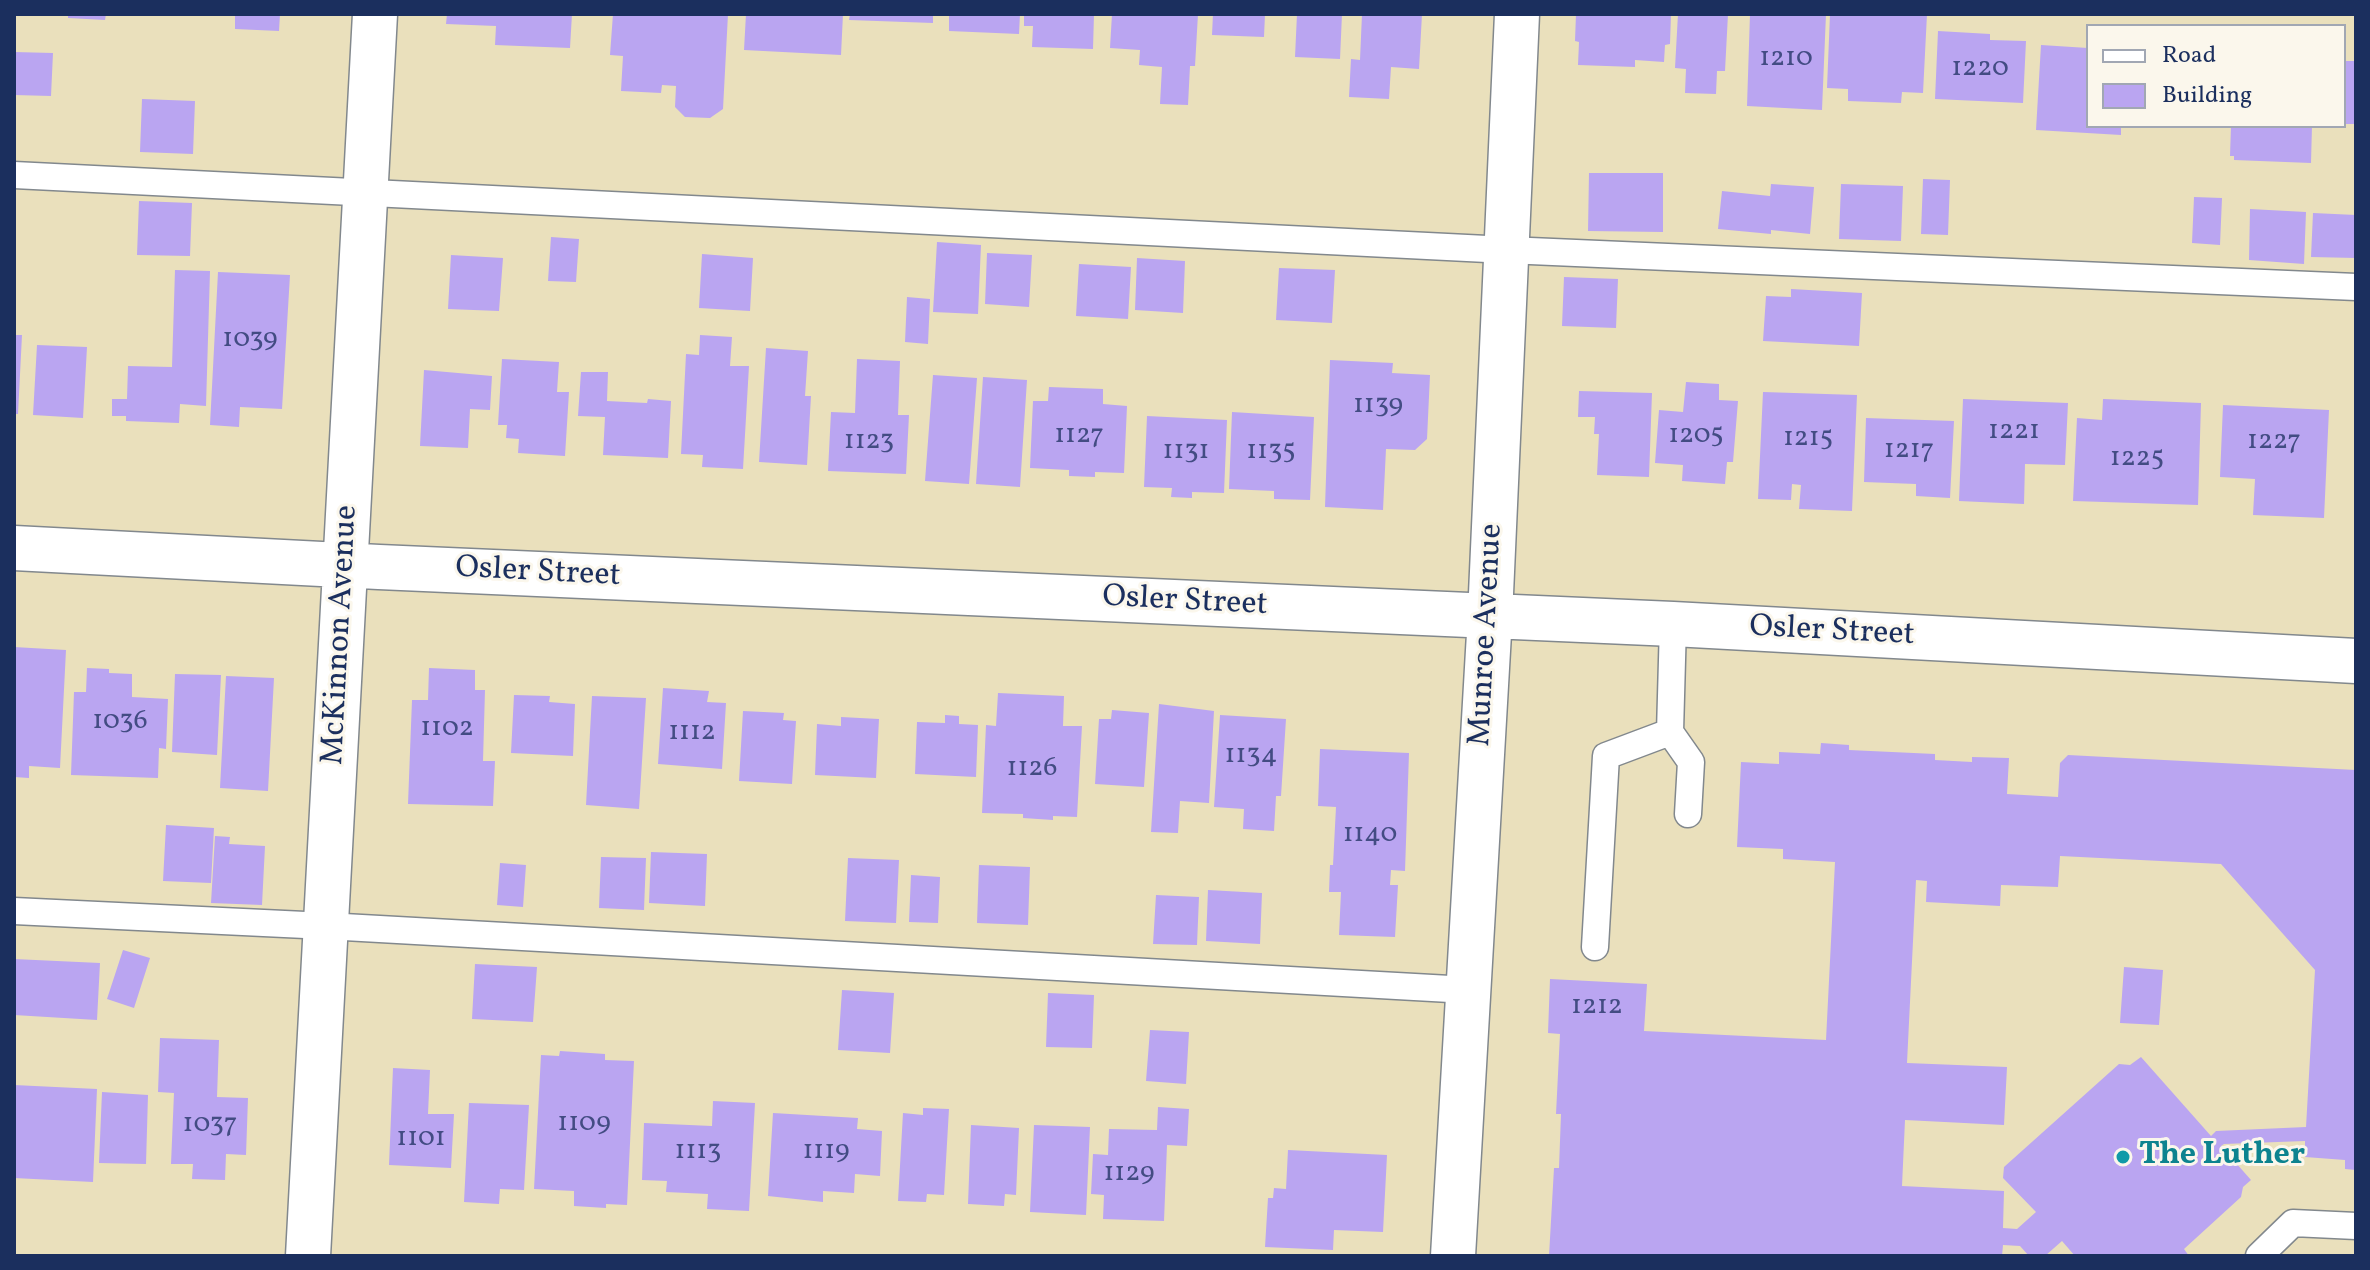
<!DOCTYPE html>
<html>
<head>
<meta charset="utf-8">
<style>
	body { margin:0 }
	#map { position:relative; width:2370px; height:1270px; overflow:hidden; background:#eae0bc; font-family:Vollkorn,serif }
	canvas { display:block }
	.frame { position:absolute; inset:0; border:16px solid #1b2f5e; pointer-events:none }
	.legend { position:absolute; left:2086px; top:24px; width:260px; height:104px; box-sizing:border-box; background:#fbf7ec; border:2px solid #a1a7b3; margin:0; padding:10px 14px; list-style:none; font-size:24px; color:#1b2f5e }
	.legend li { display:flex; align-items:center; gap:16px; height:40px }
	.legend b { width:40px; border:2px solid #a1a7b3 }
</style>
</head>
<body>
<div id="map">
<canvas width="2370" height="1270"></canvas>
<div class="frame"></div>
<ul class="legend">
<li><b style="height:10px;background:#fff"></b>Road</li>
<li><b style="height:22px;background:#baa5f1"></b>Building</li>
</ul>
</div>
<script>
const ctx = document.querySelector('canvas').getContext('2d');
ctx.lineJoin = 'round';
function fill(path, color) {
  ctx.fillStyle = color;
  ctx.fill(path, 'evenodd');
}
function trace(path, color, width, dash) {
  ctx.strokeStyle = color;
  ctx.lineWidth = width;
  ctx.lineCap = dash ? 'butt' : 'round';
  ctx.setLineDash(dash || []);
  ctx.stroke(path);
}
function drawText(font, color, halo, rows, align = 'center') {
  ctx.font = font + ' Vollkorn,serif';
  ctx.lineWidth = 6;
  ctx.setLineDash([]);
  ctx.textBaseline = 'middle';
  ctx.strokeStyle = halo;
  ctx.fillStyle = color;
  for (const [text, x, y, turn = 0] of rows) {
    ctx.save();
    ctx.translate(x, y);
    ctx.rotate((+turn || 0) * Math.PI / 180);
    ctx.textAlign = isNaN(turn) ? turn : align;
    if (halo) ctx.strokeText(text, 0, 0);
    ctx.fillText(text, 0, 0);
    ctx.restore();
  }
}
const building = new Path2D(`
	M68,14H106L105,20L68,18Z
	M235,14H280L279,31L235,29Z
	M447,14H572L570,48L495,45L496,26L446,24Z
	M613,14H728L723,109L710,118L685,117L675,107L676,86L662,85L661,93L621,91L623,56L610,55Z
	M746,14H843L841,55L744,50Z
	M850,14H933V23L849,20Z
	M949,14H1020L1019,34L949,31Z
	M1024,14H1094L1093,49L1032,47L1033,26H1024Z
	M1112,14H1198L1195,66H1190L1188,105L1160,104L1162,67L1139,65L1140,50L1110,48Z
	M1213,14H1265L1264,37L1212,35Z
	M1297,14H1342L1340,59L1295,57Z
	M1362,14H1422L1419,69L1391,67L1389,99L1349,97L1351,59L1360,60Z
	M1576,14H1671L1670,44L1665,45L1664,62L1635,60V67L1578,65L1579,42L1575,41Z
	M1678,14H1728L1725,71H1717L1716,94L1685,93L1686,69L1675,68Z
	M1750,14H1826L1822,110L1747,106Z
	M1830,14H1927L1923,93L1902,92L1901,103L1848,101V89L1827,88Z
	M1938,31L1990,34V40L2026,41L2023,103L1935,99Z
	M2041,45L2088,48V126H2121V135L2036,130Z
	M14,52L53,53L51,96L14,95Z
	M2344,61H2356V124H2344Z
	M142,99L195,101L193,154L140,152Z
	M2231,126H2312L2311,163L2234,160V156H2230Z
	M1589,173H1663V232L1588,231Z
	M1923,179L1950,180L1948,235L1921,234Z
	M1771,184L1814,187L1810,234L1771,230V234L1718,229L1722,191L1770,196Z
	M1841,184L1903,186L1901,241L1839,239Z
	M2194,197L2222,198L2220,245L2192,243Z
	M139,201L192,203L190,256L137,255Z
	M2250,209L2306,212L2304,264L2249,260Z
	M2313,213L2356,215V258L2311,257Z
	M551,237L579,239L576,282L548,281Z
	M937,242L981,245L978,314L933,312Z
	M987,253L1032,255L1029,307L985,304Z
	M702,254L753,258L750,311L699,308Z
	M451,255L503,258L499,311L448,309Z
	M1137,258L1185,261L1183,313L1135,310Z
	M1079,264L1131,267L1128,319L1076,316Z
	M1279,268L1335,270L1332,323L1276,320Z
	M175,270L210,271L206,406L180,404L179,423L126,421V416H112V399H127L128,366L172,367Z
	M218,272L290,275L282,409L240,407L239,427L210,425Z
	M1564,277L1618,279L1616,328L1562,326Z
	M1791,289L1862,293L1859,346L1763,341L1766,296L1791,297Z
	M907,297L930,299L928,344L905,342Z
	M14,335H22L18,414H14Z
	M700,335L732,337L730,366H749L743,469L702,467L703,455L681,454L686,354L699,355Z
	M37,345L87,347L83,418L33,415Z
	M766,348L808,351L805,396H811L807,465L759,462Z
	M502,359L559,362L557,392H569L565,456L518,453L519,439L506,438L507,425H498Z
	M857,359L900,361L898,415H909L906,474L828,471L831,412L855,413Z
	M1330,360L1393,363L1392,373L1430,375L1427,439L1415,450L1386,449L1383,510L1325,507Z
	M424,370L492,376L490,410L470,409L468,448L420,446Z
	M581,372H608L607,401L647,403L648,399L671,401L668,458L603,455L605,417L578,416Z
	M933,375L977,378L969,484L925,481Z
	M983,377L1027,380L1020,487L976,484Z
	M1686,382L1719,384V400L1738,401L1733,462H1727L1725,484L1682,481L1683,465L1655,463L1659,410L1683,412Z
	M1049,387L1103,389V404L1127,406L1124,473L1095,472V477L1069,476V470L1030,468L1033,401H1048Z
	M1579,391L1652,393L1649,477L1597,475L1599,434H1594L1595,417H1578Z
	M1763,392L1857,395L1852,511L1799,509L1801,485L1792,484L1791,500L1758,499Z
	M1963,399L2068,403L2065,465L2025,464L2024,504L1959,501Z
	M2103,399L2201,403L2198,505L2073,501L2077,418L2102,420Z
	M2223,405L2329,410L2324,518L2253,515L2255,479L2220,477Z
	M1232,412L1314,417L1310,500L1274,499V491L1229,489Z
	M1147,416L1227,420L1224,493L1192,492V498L1171,497L1172,488L1144,487Z
	M1866,418L1954,421L1950,498L1916,496V484L1864,482Z
	M14,647L66,650L60,768L29,766V778L14,777Z
	M87,668L109,669V673L132,674V697L168,699L166,749L159,748L158,778L71,775L74,692H86Z
	M429,668L475,670V690H485L483,761H495L493,806L408,804L412,700H428Z
	M175,674L221,675L217,755L172,752Z
	M226,676L274,678L268,791L220,788Z
	M663,688L709,691L707,702L726,703L722,769L658,764Z
	M998,693L1064,696L1063,726H1082L1077,817L1053,816V820L1023,818V814L982,813L986,725L996,726Z
	M514,695L550,696L549,702L575,704L573,756L511,753Z
	M592,696L646,698L639,809L586,805Z
	M1159,704L1214,711L1209,803L1180,801L1178,833L1151,832Z
	M1112,710L1149,713L1144,787L1095,784L1099,719H1111Z
	M743,711L784,713L783,720L796,721L792,784L739,781Z
	M945,715L959,716V724L978,725L976,777L915,774L917,722L945,723Z
	M1220,715L1286,719L1281,796H1276L1274,831L1243,829L1244,809L1214,807Z
	M841,717L879,719L876,778L815,775L817,724L841,726Z
	M1821,743L1849,745V750L1935,754V760L1972,762V757L2009,758L2007,794L2058,797L2060,763L2068,755L2356,770V1170L2345,1169V1160L2305,1157V1141L2224,1144L2221,1146L2251,1180L2243,1187L2241,1197L2184,1249L2189,1256H2075L2062,1241L2045,1256H2029L2020,1246L2003,1245L2002,1256H1549L1554,1168H1559L1561,1114H1556L1560,1034L1548,1033L1550,979L1647,984L1644,1031L1826,1040L1835,862L1783,859V849L1737,847L1741,762L1779,764V752L1820,754ZM2060,856L2221,864L2315,970L2306,1127L2216,1131L2211,1136L2141,1057L2130,1065L2119,1064L2004,1167L2003,1178L2036,1212L2017,1229L2003,1228L2004,1191L1902,1186L1905,1120L2004,1125L2007,1067L1907,1063L1916,880L1927,881L1926,902L2000,906L2001,885L2058,887Z
	M1320,749L1409,753L1405,871L1391,870L1390,885H1398L1395,937L1339,935L1341,892H1329L1330,865H1333L1336,807L1318,806Z
	M166,825L214,828L211,883L163,881Z
	M215,836L230,837L229,844L265,846L262,905L211,903Z
	M651,852L707,854L705,906L649,903Z
	M601,857L646,858L644,910L599,908Z
	M848,858L899,860L896,923L845,921Z
	M500,863L526,865L523,907L497,905Z
	M979,865L1030,867L1028,925L977,923Z
	M911,875L940,877L938,923L909,922Z
	M1208,890L1262,893L1260,944L1206,941Z
	M1156,895L1199,897L1197,945L1153,944Z
	M123,950L150,958L134,1008L107,999Z
	M14,959L100,963L97,1020L14,1015Z
	M475,964L537,967L533,1022L472,1019Z
	M2124,967L2163,970L2159,1025L2120,1023Z
	M842,990L894,993L890,1053L838,1050Z
	M1048,993L1094,995L1092,1048L1046,1047Z
	M1150,1030L1189,1032L1186,1084L1146,1081Z
	M160,1038L219,1040L217,1097L248,1098L246,1155L226,1154L225,1180L192,1179L193,1164H171L174,1093L158,1092Z
	M560,1051L605,1054V1060L634,1061L627,1205L606,1204V1208L574,1206V1191L534,1189L541,1055L559,1056Z
	M393,1068L430,1070L428,1114H454L451,1168L389,1165Z
	M14,1085L97,1089L93,1182L14,1178Z
	M102,1092L148,1095L146,1164L99,1163Z
	M713,1101L755,1103L749,1211L707,1209L708,1194L666,1192L667,1181L642,1180L644,1123L712,1126Z
	M469,1103L529,1105L524,1190L500,1189L499,1204L464,1202Z
	M1158,1107L1189,1109L1187,1146L1167,1145L1164,1221L1103,1219L1104,1195L1091,1194L1093,1154L1108,1155L1109,1129L1157,1130Z
	M923,1108L949,1109L944,1195L927,1194L926,1202L898,1201L903,1113L923,1115Z
	M773,1113L858,1118L857,1129L882,1131L880,1176L855,1174L854,1193L823,1191V1202L768,1196Z
	M971,1125L1019,1128L1016,1195L1005,1194L1004,1206L968,1204Z
	M1034,1125L1090,1127L1086,1215L1030,1212Z
	M1288,1150L1387,1155L1383,1232L1334,1230L1333,1250L1265,1247L1268,1198H1273L1274,1188L1286,1189Z`);
const lane = new Path2D(`
	M14,175L1507,250L2356,287
	M1670,732L1691,762L1688,814
	M14,911L326,926L1468,990
	M1595,947L1606,756L1670,732L1673,624
	M2259,1256L2293,1223L2356,1226`);
const street = new Path2D(`
	M14,548L379,567L1673,624L2356,661
	M308,1256L375,14
	M1453,1256L1490,616L1517,14`);
const markers = [
	[2123,1157,8,"#0f9aa8"]
];
const numberNames = [
	["1210",1786,60],
	["1220",1980,70],
	["1039",250,341],
	["1139",1378,407],
	["1221",2014,433],
	["1127",1079,437],
	["1205",1696,437],
	["1215",1808,440],
	["1123",869,443],
	["1227",2274,443],
	["1217",1909,452],
	["1131",1186,453],
	["1135",1271,453],
	["1225",2137,460],
	["1036",120,723],
	["1102",447,730],
	["1112",692,734],
	["1134",1251,757],
	["1126",1032,770],
	["1140",1370,836],
	["1212",1597,1008],
	["1109",584,1125],
	["1037",210,1126],
	["1101",421,1140],
	["1113",698,1153],
	["1119",826,1153],
	["1129",1129,1175]
];
const streetNames = [
	["Osler Street",538,574,3],
	["Osler Street",1185,603,3],
	["Osler Street",1832,633,3],
	["McKinnon Avenue",342,635,-87],
	["Munroe Avenue",1488,635,-87]
];
const cultureNames = [
	["The Luther",2139,1157]
];
fill(building, '#baa5f1');
trace(lane, '#82888d', 29);
trace(street, '#82888d', 47);
trace(lane, '#fff', 26);
trace(street, '#fff', 44);
for (const [x, y, r, color] of markers) {
  const dot = new Path2D();
  dot.arc(x, y, r, 0, 2 * Math.PI);
  ctx.fillStyle = color;
  ctx.fill(dot);
  trace(dot, '#fbf7ec', 3);
}
drawText('28px', '#434c83', null, numberNames);
drawText('32px', '#1b2f5e', '#fbf7ec', streetNames);
drawText('bold 32px', '#0d838f', '#fbf7ec', cultureNames, 'left');
</script>
</body>
</html>
